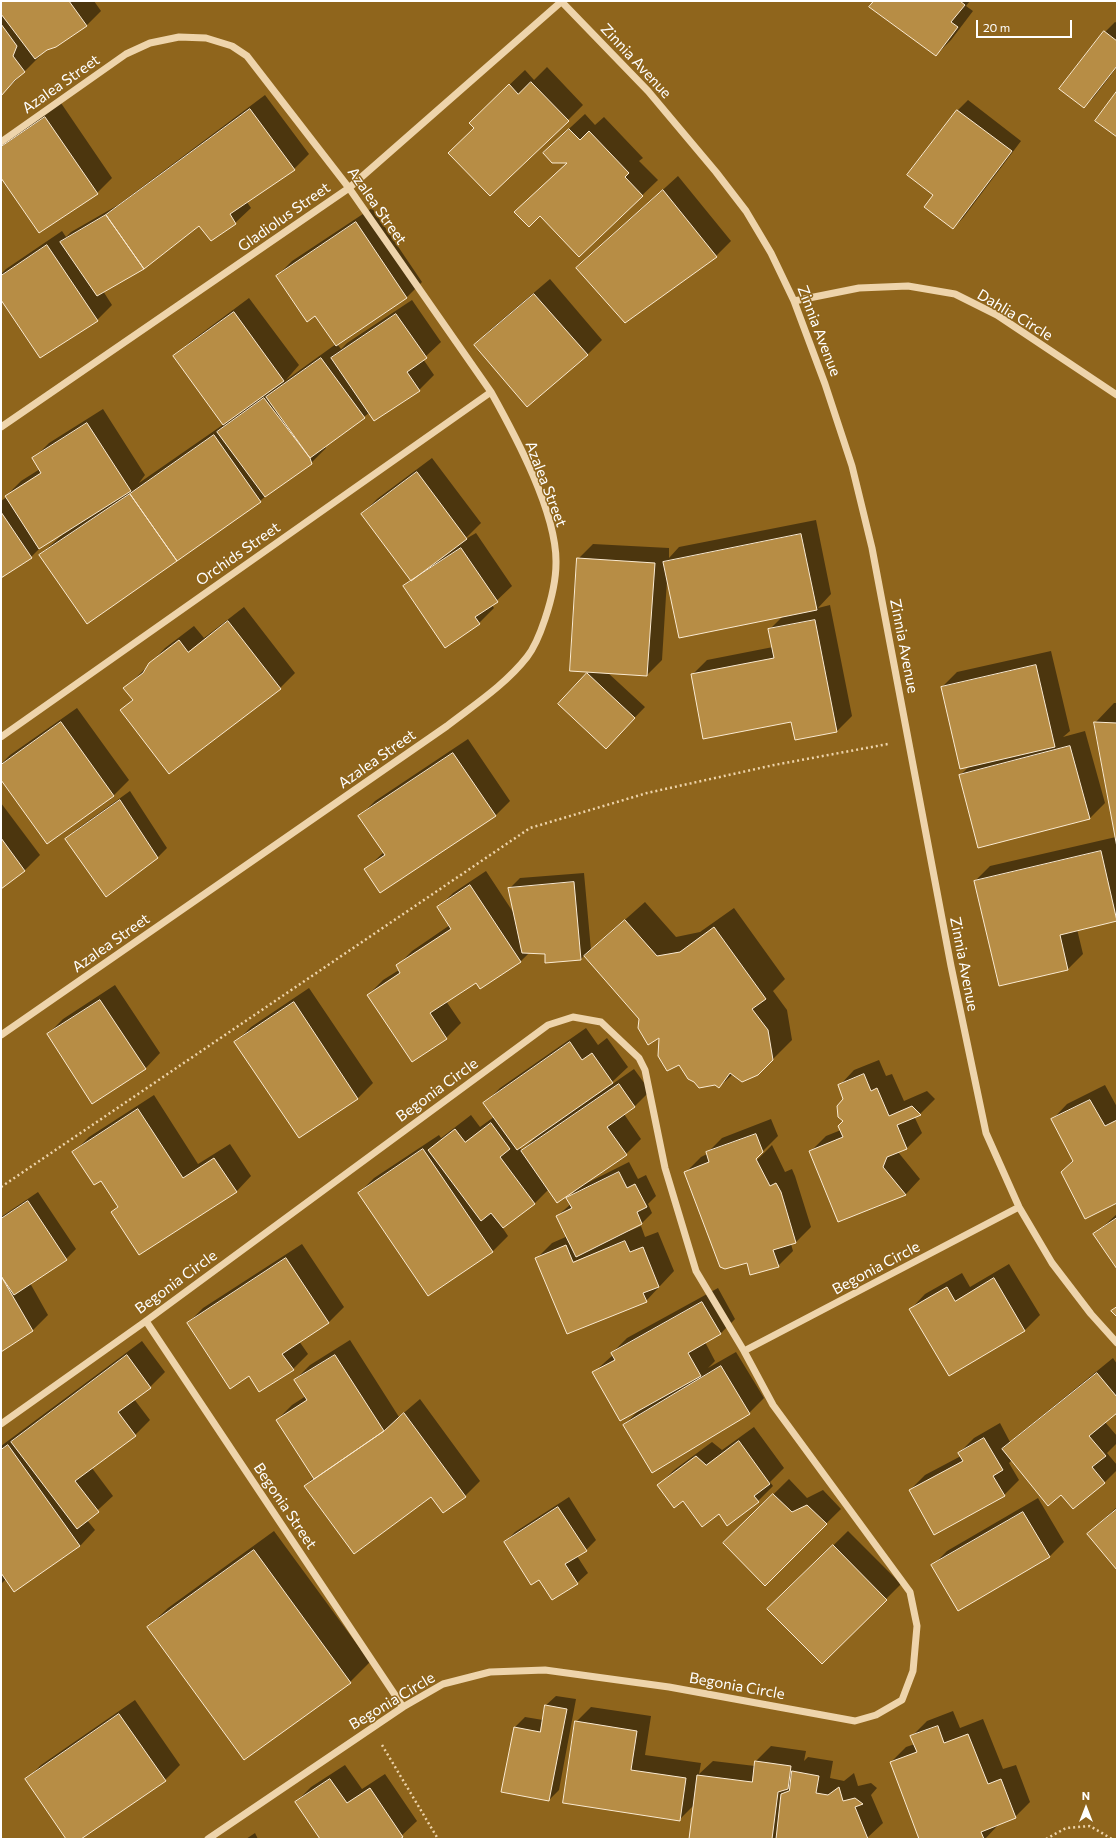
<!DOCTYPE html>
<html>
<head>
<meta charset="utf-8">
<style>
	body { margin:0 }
	#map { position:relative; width:1118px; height:1840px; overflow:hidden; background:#8f651c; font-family:Commissioner,sans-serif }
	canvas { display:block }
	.frame { position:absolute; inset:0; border:2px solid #fff; pointer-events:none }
	.north { position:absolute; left:1066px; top:1788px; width:40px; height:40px; -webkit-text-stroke:3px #8f651c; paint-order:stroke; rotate:0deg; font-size:11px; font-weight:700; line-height:16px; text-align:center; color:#fff }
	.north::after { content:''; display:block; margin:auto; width:14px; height:18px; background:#fff; clip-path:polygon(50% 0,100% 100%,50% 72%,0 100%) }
	.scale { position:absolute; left:976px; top:20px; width:96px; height:18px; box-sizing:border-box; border:2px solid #fff; border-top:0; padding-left:5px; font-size:12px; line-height:14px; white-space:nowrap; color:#fff; -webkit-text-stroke:3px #8f651c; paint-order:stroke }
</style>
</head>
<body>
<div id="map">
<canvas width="1118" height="1840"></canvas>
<div class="frame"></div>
<div class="north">N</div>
<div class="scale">20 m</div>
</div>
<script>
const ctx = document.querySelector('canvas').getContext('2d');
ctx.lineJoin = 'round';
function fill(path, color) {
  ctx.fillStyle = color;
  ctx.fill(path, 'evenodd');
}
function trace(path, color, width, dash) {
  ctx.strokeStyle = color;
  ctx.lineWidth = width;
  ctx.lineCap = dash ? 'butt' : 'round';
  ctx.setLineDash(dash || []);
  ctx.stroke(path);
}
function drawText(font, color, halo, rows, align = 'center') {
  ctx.font = font + ' Commissioner,sans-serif';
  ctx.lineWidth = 3;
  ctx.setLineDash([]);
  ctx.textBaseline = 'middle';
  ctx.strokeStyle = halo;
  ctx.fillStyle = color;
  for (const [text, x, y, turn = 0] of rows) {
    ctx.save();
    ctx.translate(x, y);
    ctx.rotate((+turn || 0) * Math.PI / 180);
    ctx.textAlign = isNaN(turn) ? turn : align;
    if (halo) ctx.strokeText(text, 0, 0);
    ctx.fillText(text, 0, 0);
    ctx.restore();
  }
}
const shadow = new Path2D(`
	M1,1H94L101,11L86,26L39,55L40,56L1,95Z
	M875,1H970L966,6L973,11L951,40L936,55Z
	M1115,22L1117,23V67L1094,97L1084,107L1105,32Z
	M547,67L583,105L568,120L475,128L485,108L525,70L534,80Z
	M265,95L309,154L294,169L247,202L251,208L235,223L199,225L103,291L112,305L97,320L1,299V274L6,269L62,231L66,237L71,232L118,205Z
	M968,100L1021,141L963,218L953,228L935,195L957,111Z
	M61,103L112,178L97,193L40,232L1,176V144Z
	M585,114L595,125L604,117L643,158L639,161L658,180L579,256L540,215L568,162L559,138Z
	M678,176L731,241L716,256L577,268Z
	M372,208L422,282L407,297L337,344L341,349L347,343L412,300L441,342L423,359L434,375L419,390L375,420L369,413L326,446V448L311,463L268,494L260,501L87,622L40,555L62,535L61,534L41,547L31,557L1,577V501L7,497L6,496L21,481L40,469L34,458L49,443L103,409L145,475L139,483L224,424L175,357L190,342L249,298L299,365L286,380L336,344L316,315L277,276L292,261Z
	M550,279L602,340L587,355L475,345L490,330Z
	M432,458L481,523L464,540L476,533L512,586L492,605L494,608L479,623L404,587L411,580L362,514L377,499Z
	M816,520L831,594L818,608L830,605L852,716L837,731L792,721L692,675L707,660L773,647L770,629L783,616L667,580L662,660L647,675L607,672L645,707L616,737L560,704L590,671L578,559L593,544L669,548V558L679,547Z
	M244,607L295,673L280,688L121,711L133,699L125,688L147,667L165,648L194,626L204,638Z
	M1051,651L1070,731L1063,737L1085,731L1105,803L1090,818L960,775L971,765L942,687L957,672Z
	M1114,703H1117V920L1077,929L1083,954L1068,969L975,881L990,866L1116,837L1095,723Z
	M77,708L129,780L114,795L48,843L1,779V764L10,755Z
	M468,739L510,801L495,816L366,869L384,852L360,816L375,801Z
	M130,791L167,848L157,858L67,839L77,829Z
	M1,803L40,855L25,870L1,888Z
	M486,871L515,915L509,889L520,878L584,873L591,950L645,902L676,937L700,932L734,908L785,979L773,991L787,1010L792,1040L758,1074H733L719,1087L640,1019L585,955L581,959L530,952L520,962L476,982L446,1001L461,1023L446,1038L368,995L383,980L399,970L397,966L412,951L450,925L438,908L453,893Z
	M115,985L160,1053L145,1069L48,1034L63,1019Z
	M309,988L373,1083L358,1098L299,1137L236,1042L251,1027Z
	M586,1028L598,1045L607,1038L628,1067L612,1082L597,1093L598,1094L634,1069L650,1091L635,1106L624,1114L641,1139L626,1154L585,1183V1184L629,1162L638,1179L646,1175L656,1196L648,1204L652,1213L642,1223L629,1229V1231L641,1226L645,1237L658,1232L674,1271L646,1301L537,1258L552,1243L568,1236L557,1216L571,1204L568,1198L574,1192L549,1189L535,1203L502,1227L508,1236L493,1251L428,1294L359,1193L374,1178L439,1135L441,1138L471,1115L480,1127L494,1117L485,1103L500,1088ZM536,1135L537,1136L522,1151L519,1147Z
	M879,1060L886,1076L892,1074L904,1101L927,1091L935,1099L920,1114L914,1116L922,1133L907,1148L898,1152L920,1179L906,1194L839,1221L811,1151L826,1136L841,1130L845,1121V1099L839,1086L854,1070Z
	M1105,1085L1117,1107V1202L1062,1172L1073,1160L1052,1120L1067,1104Z
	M154,1095L198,1164L230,1144L251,1176L236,1192L112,1212L118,1206L101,1180L74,1152L89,1137Z
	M771,1119L778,1136L752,1162L753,1164L772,1145L785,1172L792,1169L795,1176L811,1227L796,1242L791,1244L793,1251L778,1266L747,1261L686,1172L701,1157L707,1154V1153L722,1138Z
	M38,1192L76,1249L66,1259L30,1283L48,1315L33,1330L1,1350V1217Z
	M1117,1214V1267L1095,1234Z
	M302,1244L344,1307L329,1322L299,1341L308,1354L293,1369L250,1375L188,1323L203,1308Z
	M1009,1264L1040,1315L1025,1330L910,1310L925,1294L962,1273L970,1287Z
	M718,1288L735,1319L720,1334L705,1342L715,1361L708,1368L736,1352L764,1398L749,1413L624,1425L639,1410L594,1372L613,1355L612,1353L627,1338Z
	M350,1340L399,1417L420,1399L480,1481L465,1496H431L305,1486L314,1477L277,1420L292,1405L306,1396L295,1380L310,1365Z
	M142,1341L165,1372L150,1387L134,1399L150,1420L135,1435L92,1468L113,1496L87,1520L95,1530L80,1546L6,1579L1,1584V1446Z
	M1113,1358L1117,1364V1412L1105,1422L1117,1436V1443L1107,1453L1117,1465V1470L1104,1483L1062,1493L1012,1460L1009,1463L1019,1480L1004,1495L910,1490L925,1475L961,1456L959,1453L974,1438L1000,1423L1010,1442Z
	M754,1427L784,1468L770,1482L773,1486L758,1501L719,1513L684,1500L659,1485L674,1470L712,1442L722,1450Z
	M789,1479L807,1498L823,1490L841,1509L765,1584L724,1543Z
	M569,1497L596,1540L586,1550L577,1556L588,1573L577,1583L540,1578L505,1542L515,1532Z
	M1038,1498L1064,1542L1049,1557L932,1566L947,1551Z
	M1117,1507V1568L1088,1534Z
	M274,1531L370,1662L350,1682L244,1759L148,1627L168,1608Z
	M848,1531L901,1584L886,1599L784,1594Z
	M556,1696L576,1699L559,1790L549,1800L515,1727L525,1717L543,1720L545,1706Z
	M135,1700L180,1765L165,1780L80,1839H68L26,1780L41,1765Z
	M591,1707L651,1716L645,1755L701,1763L699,1774L713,1761L755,1766L756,1761L771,1746L806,1751L804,1761L808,1757L833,1761L830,1778L844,1781L854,1773L858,1786L871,1783L877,1788L871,1795L883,1823L866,1839H690L694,1805L679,1820L576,1722Z
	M953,1711L960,1728L983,1719L1003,1769L1016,1765L1030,1802L1015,1817L999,1824L985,1839H920L891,1762L906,1747L915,1744L912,1736L927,1721Z
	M345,1765L362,1789L385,1774L417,1821L398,1839H321L296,1802L311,1787Z
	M255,1833L258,1839H246Z`);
const building = new Path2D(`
	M1,1H69L87,26L56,47L47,50L35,59L1,14Z
	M874,1H960L965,5L951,22L958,27L936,56L869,7Z
	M1,24L17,46L13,56L25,72L15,80L1,96Z
	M1104,31L1117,41V66L1084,108L1059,89Z
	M531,82L569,121L490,196L448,153L474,128L469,123L509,84L518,94Z
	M1117,91V137L1095,121Z
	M250,109L295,170L230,214L236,224L211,241L199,226L144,269L106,215Z
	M957,110L1012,151L953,229L924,207L933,195L907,175Z
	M45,117L98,194L39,233L1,178V147Z
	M569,129L580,140L589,131L629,173L625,177L643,196L579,257L540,216L529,227L514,212L567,163H552L543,153Z
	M663,190L717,257L625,323L576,268Z
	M106,215L144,269L97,296L60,242Z
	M356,222L407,298L336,346L315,316L307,322L276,276Z
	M47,245L98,321L40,358L1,300V276Z
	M534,294L588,355L527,407L474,345Z
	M234,312L284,381L223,425L173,356Z
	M396,314L427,358L407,372L420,391L374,421L331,358Z
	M321,358L365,418L310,458L266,397Z
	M264,398L310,458L312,464L265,497L217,432Z
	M87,423L131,491L39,549L5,496L41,473L32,458Z
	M214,435L261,502L177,561L130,494Z
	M417,472L467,539L411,581L361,514Z
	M130,494L177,561L87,624L39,555Z
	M1,512L32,558L1,578Z
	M801,534L817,610L679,638L663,562Z
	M461,548L498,602L475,617L480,624L445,648L403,586Z
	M577,558L655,563L647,676L570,671Z
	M815,620L837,732L795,740L791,722L703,739L691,674L774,658L768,629Z
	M228,621L281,689L169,774L120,710L133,700L123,688L143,673L149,663L179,640L188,652Z
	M1036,665L1055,747L960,769L941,687Z
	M587,673L635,718L606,749L558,704Z
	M61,722L114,796L47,844L1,780V765Z
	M1094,722L1117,723V847Z
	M1070,746L1090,819L978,848L959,775Z
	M453,753L496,816L380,893L364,869L385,855L358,816Z
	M120,800L158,858L106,897L65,839Z
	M1,838L25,871L1,889Z
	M1101,851L1117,921L1060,935L1068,970L999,986L974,881Z
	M574,882L581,960L545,963V954L522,953L508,888Z
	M470,885L521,962L480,989L476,983L430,1013L447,1039L412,1062L367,995L400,973L396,965L451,929L437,907Z
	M625,920L657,956L680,952L714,927L766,999L752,1009L768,1030L773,1060L758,1075L742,1082L730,1073L719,1088L715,1085L699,1088L694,1082L688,1079L679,1065L667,1071L658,1056L659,1038L648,1045L638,1028L639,1019L584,956Z
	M100,1000L146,1069L92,1104L47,1034Z
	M294,1002L358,1099L299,1138L234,1042Z
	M570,1042L582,1060L592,1053L613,1083L517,1150L483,1103Z
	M864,1074L871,1091L877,1088L889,1116L912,1106L921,1115L897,1125L907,1149L887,1157L883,1167L906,1195L838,1222L809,1151L843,1137L838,1126L843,1121L838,1117L837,1106L843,1099L838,1085Z
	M619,1084L635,1107L607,1127L627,1155L557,1203L521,1151Z
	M1090,1100L1105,1126L1117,1120V1203L1085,1219L1061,1172L1073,1161L1051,1119Z
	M138,1109L183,1178L214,1158L237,1192L139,1255L111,1212L118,1207L101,1181L94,1185L72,1152Z
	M491,1123L510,1149L500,1157L535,1204L503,1228L491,1213L481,1221L428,1150L455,1129L465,1142Z
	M756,1134L763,1152L756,1159L770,1186L776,1183L781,1192L796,1243L773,1250L779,1267L750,1275L747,1263L725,1269L720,1267L684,1172L709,1162L706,1152Z
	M423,1149L493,1252L428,1296L358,1193Z
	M619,1172L627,1188L635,1184L647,1207L637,1212L642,1224L576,1257L556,1216L572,1208L566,1198Z
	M28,1201L67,1260L14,1295L1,1276V1219Z
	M1117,1218V1269L1093,1234Z
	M625,1241L630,1252L643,1247L659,1287L643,1293L647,1302L567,1334L535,1258L566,1245L573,1262Z
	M286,1258L329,1323L282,1354L294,1370L259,1392L249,1376L230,1389L187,1323Z
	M1,1276L33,1331L1,1352Z
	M994,1278L1025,1331L949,1376L909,1309L947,1287L955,1301Z
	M702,1302L721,1334L688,1353L701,1376L620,1421L592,1372L615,1360L611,1353Z
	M1117,1307V1317L1111,1311Z
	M127,1355L151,1388L118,1412L136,1436L75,1481L99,1512L77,1529L11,1442Z
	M335,1355L384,1431L314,1479L276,1420L307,1400L294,1380Z
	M721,1366L750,1414L652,1473L623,1425Z
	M1097,1373L1117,1397V1413L1089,1436L1106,1456L1092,1467L1105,1483L1073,1509L1061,1495L1048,1506L1002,1449Z
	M404,1413L466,1497L443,1513L431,1497L354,1554L304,1486L384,1431Z
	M984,1438L1003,1470L993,1476L1005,1496L934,1535L909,1490L963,1461L958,1453Z
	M739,1441L770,1484L754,1496L759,1502L727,1526L719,1514L702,1527L683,1501L674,1508L657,1485L696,1456L706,1465Z
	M8,1445L80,1546L14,1592L1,1573V1450Z
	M773,1494L792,1512L807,1505L827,1524L765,1586L723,1543Z
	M558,1507L587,1551L565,1564L578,1584L552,1600L539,1580L531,1585L504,1542Z
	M1117,1509V1570L1087,1534Z
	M1023,1512L1050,1557L958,1611L931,1565Z
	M833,1545L887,1600L822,1664L767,1609Z
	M254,1550L351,1683L244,1760L147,1627Z
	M545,1705L567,1709L549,1801L501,1792L514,1727L540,1732Z
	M119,1714L166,1781L81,1839H66L25,1779Z
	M575,1721L637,1731L631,1770L686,1778L680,1821L563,1803Z
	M938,1726L944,1743L968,1734L988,1784L1001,1779L1016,1818L981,1832L984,1839H919L890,1762L917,1752L910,1736Z
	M755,1761L791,1766L788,1789L778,1792L772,1839H689L697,1775L752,1782Z
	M792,1771L819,1776L816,1793L828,1795L839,1787L843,1801L855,1798L863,1804L855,1807L868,1839H776L781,1794L789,1791Z
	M330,1779L347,1803L370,1788L403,1837L400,1839H320L295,1802Z`);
const path = new Path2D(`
	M1,1187L530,828L647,793L774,765L888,744
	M382,1745L438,1839
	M1046,1839L1066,1828L1090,1826L1112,1839`);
const minor = new Path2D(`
	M561,1L648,91L716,172L746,211L771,253L794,301L825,384L852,466L872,548L951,966L986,1133L1019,1207L1052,1263L1091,1314L1117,1343
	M1,142L126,54L150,43L179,37L206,38L232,46L247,56L349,188L491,392C515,435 557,513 556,563C556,582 551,601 545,619C541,631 535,647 527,657C505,685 474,705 447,726L1,1035
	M794,301L859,288L908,286L955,294L997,315L1117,395
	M1,427L349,188L562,1
	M1,737L491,392
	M146,1321L403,1707
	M744,1351L1019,1207
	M1,1424L146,1321L548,1025L573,1017L601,1022L639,1058L645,1070L665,1168L696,1271L744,1351L773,1405L910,1592L917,1626L913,1671L902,1700L876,1715L855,1721L669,1687L545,1670L490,1672L443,1684L403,1707L208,1839`);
const streetNames = [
	["Zinnia Avenue",636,61,47],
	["Azalea Street",61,84,-35],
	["Azalea Street",377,206,55],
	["Gladiolus Street",284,217,-35],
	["Dahlia Circle",1015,315,31],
	["Zinnia Avenue",819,331,69],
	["Azalea Street",546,484,69],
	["Orchids Street",238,554,-35],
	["Zinnia Avenue",904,646,79],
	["Azalea Street",377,759,-35],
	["Azalea Street",111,943,-35],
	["Zinnia Avenue",964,964,79],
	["Begonia Circle",437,1090,-36],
	["Begonia Circle",876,1268,-28],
	["Begonia Circle",176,1282,-36],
	["Begonia Street",285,1506,56],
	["Begonia Circle",737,1686,10],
	["Begonia Circle",392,1701,-31]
];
fill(shadow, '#0007');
fill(building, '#b78d45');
trace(building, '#faead1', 1);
trace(path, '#eed4ab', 2.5, [2, 3]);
trace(minor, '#eed4ab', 7);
drawText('15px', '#fff', '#8f651c', streetNames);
</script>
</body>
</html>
